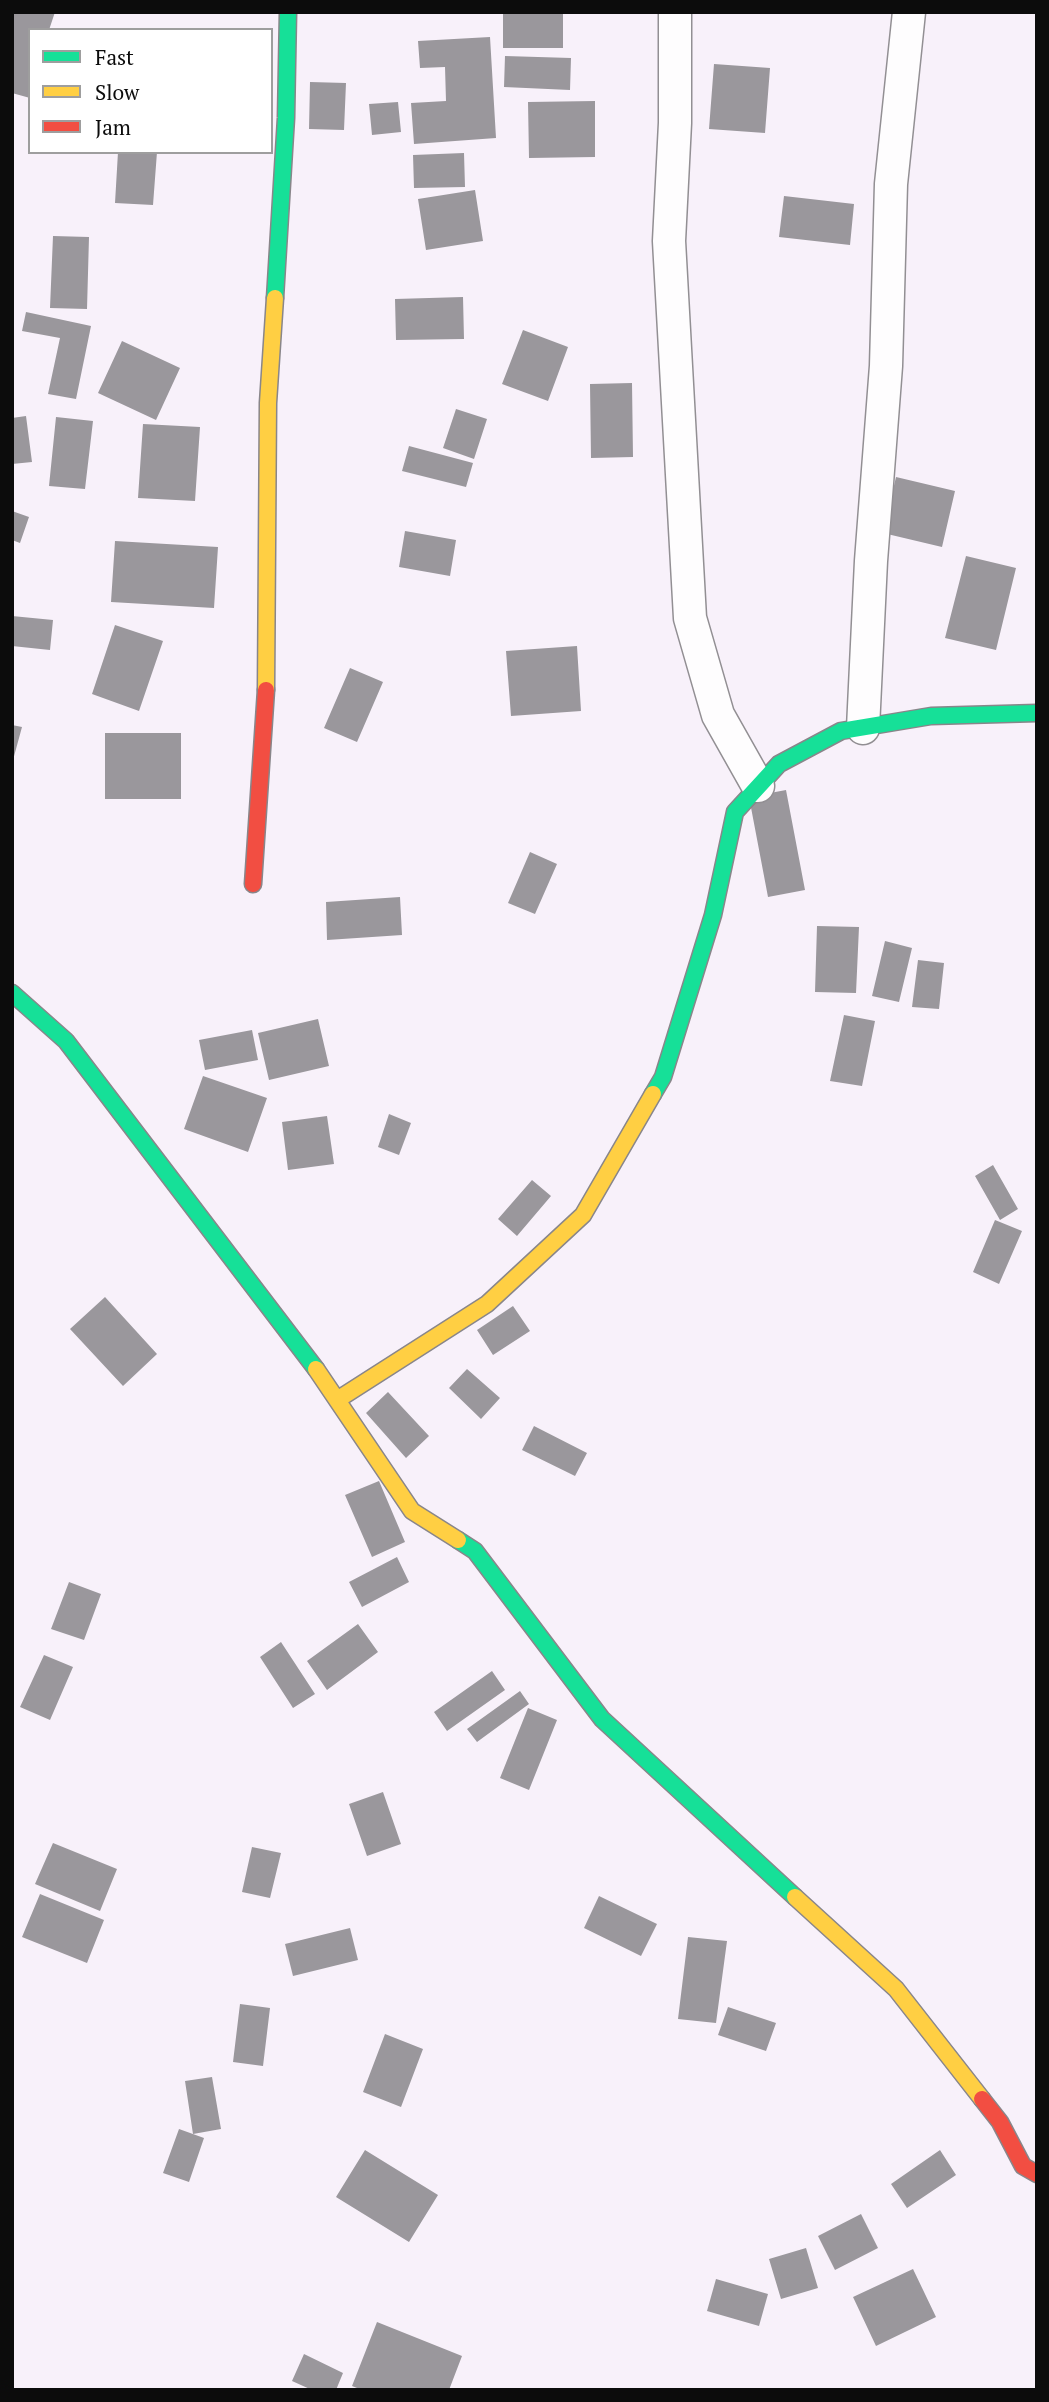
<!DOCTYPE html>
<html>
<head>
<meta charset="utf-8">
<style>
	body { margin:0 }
	#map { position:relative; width:1049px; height:2402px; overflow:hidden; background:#f8f1fa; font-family:"PT Serif",serif }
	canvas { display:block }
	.frame { position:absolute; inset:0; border:14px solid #0c0c0c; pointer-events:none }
	.legend { position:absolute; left:28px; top:28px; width:245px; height:126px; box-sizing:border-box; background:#fff; border:2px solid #9e9e9e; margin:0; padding:9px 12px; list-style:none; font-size:21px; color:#0c0c0c }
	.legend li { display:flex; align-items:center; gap:14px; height:35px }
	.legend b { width:35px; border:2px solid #9e9e9e }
</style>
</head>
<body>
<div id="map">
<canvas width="1049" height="2402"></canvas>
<div class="frame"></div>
<ul class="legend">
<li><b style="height:9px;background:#16e098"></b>Fast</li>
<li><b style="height:9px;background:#ffcf43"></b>Slow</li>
<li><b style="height:9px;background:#f24e42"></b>Jam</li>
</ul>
</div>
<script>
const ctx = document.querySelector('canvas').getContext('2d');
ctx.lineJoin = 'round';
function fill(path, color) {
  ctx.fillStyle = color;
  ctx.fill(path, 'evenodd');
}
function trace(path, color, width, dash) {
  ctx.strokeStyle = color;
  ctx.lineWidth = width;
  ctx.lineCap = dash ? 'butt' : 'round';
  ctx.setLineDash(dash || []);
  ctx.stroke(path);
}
const building = new Path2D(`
	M12,12H55L49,30H30V98L12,93Z
	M503,12H563V48H503Z
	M490,37L496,138L414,144L411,103L446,101L445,67L420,68L418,41Z
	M505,56L571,58L570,90L504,87Z
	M714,64L770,68L765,133L709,129Z
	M310,82L346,83L344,130L309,129Z
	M595,101V157L529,158L528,102Z
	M398,102L401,132L372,135L369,104Z
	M118,152H157L153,205L115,203Z
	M464,153L465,187L414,188L413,155Z
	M475,190L483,241L426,250L418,199Z
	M784,196L854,204L850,245L779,237Z
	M53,236L89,237L87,309L50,308Z
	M463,297L464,339L396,340L395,299Z
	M26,312L91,326L76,399L48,394L60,338L22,331Z
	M523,330L568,347L548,401L502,384Z
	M122,341L180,368L156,420L98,393Z
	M632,383L633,457L591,458L590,384Z
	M456,409L487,419L474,459L443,448Z
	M26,416L32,462L12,464V418Z
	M56,417L93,421L85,489L49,486Z
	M143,424L200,427L195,501L138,498Z
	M409,446L473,463L466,487L402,471Z
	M896,477L955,491L942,547L883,533Z
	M12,511L29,517L20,543L12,540Z
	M405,531L456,540L450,576L399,567Z
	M115,541L218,547L214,608L111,602Z
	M966,556L1016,568L996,650L945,638Z
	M12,616L53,620L50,650L12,646Z
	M115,625L163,641L139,711L92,694Z
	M577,646L581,711L511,716L506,651Z
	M350,668L383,682L357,742L324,728Z
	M12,725L22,727L13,760L12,759Z
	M105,733H181V799H105Z
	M786,790L805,890L768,897L749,797Z
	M530,852L557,864L535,914L508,903Z
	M400,897L402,935L327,940L326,902Z
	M817,926L859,927L856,993L815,992Z
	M885,941L912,948L899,1002L872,996Z
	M918,960L944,963L939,1009L912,1007Z
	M844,1015L875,1021L862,1086L830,1081Z
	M318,1019L329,1066L269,1080L258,1033Z
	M252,1030L258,1060L205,1070L199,1040Z
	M203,1076L267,1098L248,1152L184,1129Z
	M389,1114L411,1123L399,1155L378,1147Z
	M327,1116L334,1164L288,1170L282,1122Z
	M993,1165L1018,1209L1000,1220L975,1176Z
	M532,1180L551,1196L517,1236L498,1219Z
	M995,1220L1022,1231L999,1284L973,1272Z
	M105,1297L157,1354L123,1386L70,1329Z
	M513,1306L530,1331L493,1355L477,1330Z
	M467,1369L500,1398L481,1419L449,1388Z
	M388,1392L429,1436L406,1458L366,1413Z
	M534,1426L587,1453L575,1476L522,1450Z
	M379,1481L405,1542L372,1557L345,1495Z
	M397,1557L409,1582L362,1607L349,1582Z
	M69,1582L101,1594L84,1640L51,1629Z
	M358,1624L378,1652L327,1690L307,1661Z
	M281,1642L315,1694L293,1708L260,1657Z
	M44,1655L73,1667L50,1720L20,1707Z
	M492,1671L505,1690L447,1731L434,1712Z
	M520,1691L529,1704L477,1742L467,1729Z
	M528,1708L557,1720L529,1790L500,1778Z
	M383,1792L401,1844L367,1856L349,1804Z
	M53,1843L117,1869L100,1911L35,1884Z
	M252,1847L281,1853L270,1898L242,1892Z
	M40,1894L104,1920L87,1963L22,1937Z
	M599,1896L657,1924L641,1956L584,1928Z
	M350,1928L358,1960L293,1976L285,1944Z
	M688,1937L727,1941L716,2023L678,2019Z
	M240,2004L270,2008L263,2066L233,2062Z
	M728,2007L776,2023L766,2051L718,2035Z
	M385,2034L423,2049L401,2107L363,2092Z
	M212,2077L221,2129L193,2134L185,2081Z
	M179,2129L204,2138L189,2182L163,2173Z
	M365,2150L438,2195L409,2242L336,2197Z
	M940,2150L956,2175L907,2208L891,2184Z
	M861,2214L878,2248L835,2270L818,2236Z
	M806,2248L818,2288L781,2299L769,2259Z
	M913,2269L936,2317L876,2346L853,2297Z
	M716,2279L768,2294L759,2326L707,2311Z
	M377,2322L462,2356L449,2390H362L352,2386Z
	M304,2354L343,2373L336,2390H312L292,2381Z`);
const street = new Path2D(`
	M675,12V123L669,241L690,618L718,715L758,786
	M863,728L871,561L886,366L891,184L909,12`);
const fast = new Path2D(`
	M275,298L286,118L288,12
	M12,993L66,1041L316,1369
	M653,1094L663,1077L713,915L735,812L779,764L841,731L931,716L1037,713
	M458,1540L475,1551L602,1719L795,1897`);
const slow = new Path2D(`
	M266,690L268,403L275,298
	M316,1369L412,1511L458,1540
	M337,1400L487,1304L583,1215L653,1094
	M795,1897L896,1989L982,2099`);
const jam = new Path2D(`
	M253,884L266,690
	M982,2099L1000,2122L1023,2166L1037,2174`);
fill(building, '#9a979c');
trace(street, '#928f93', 35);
trace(fast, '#89868a', 19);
trace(slow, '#89868a', 19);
trace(jam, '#89868a', 19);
trace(street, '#fefdfe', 32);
trace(fast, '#16e098', 16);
trace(slow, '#ffcf43', 16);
trace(jam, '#f24e42', 16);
</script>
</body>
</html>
